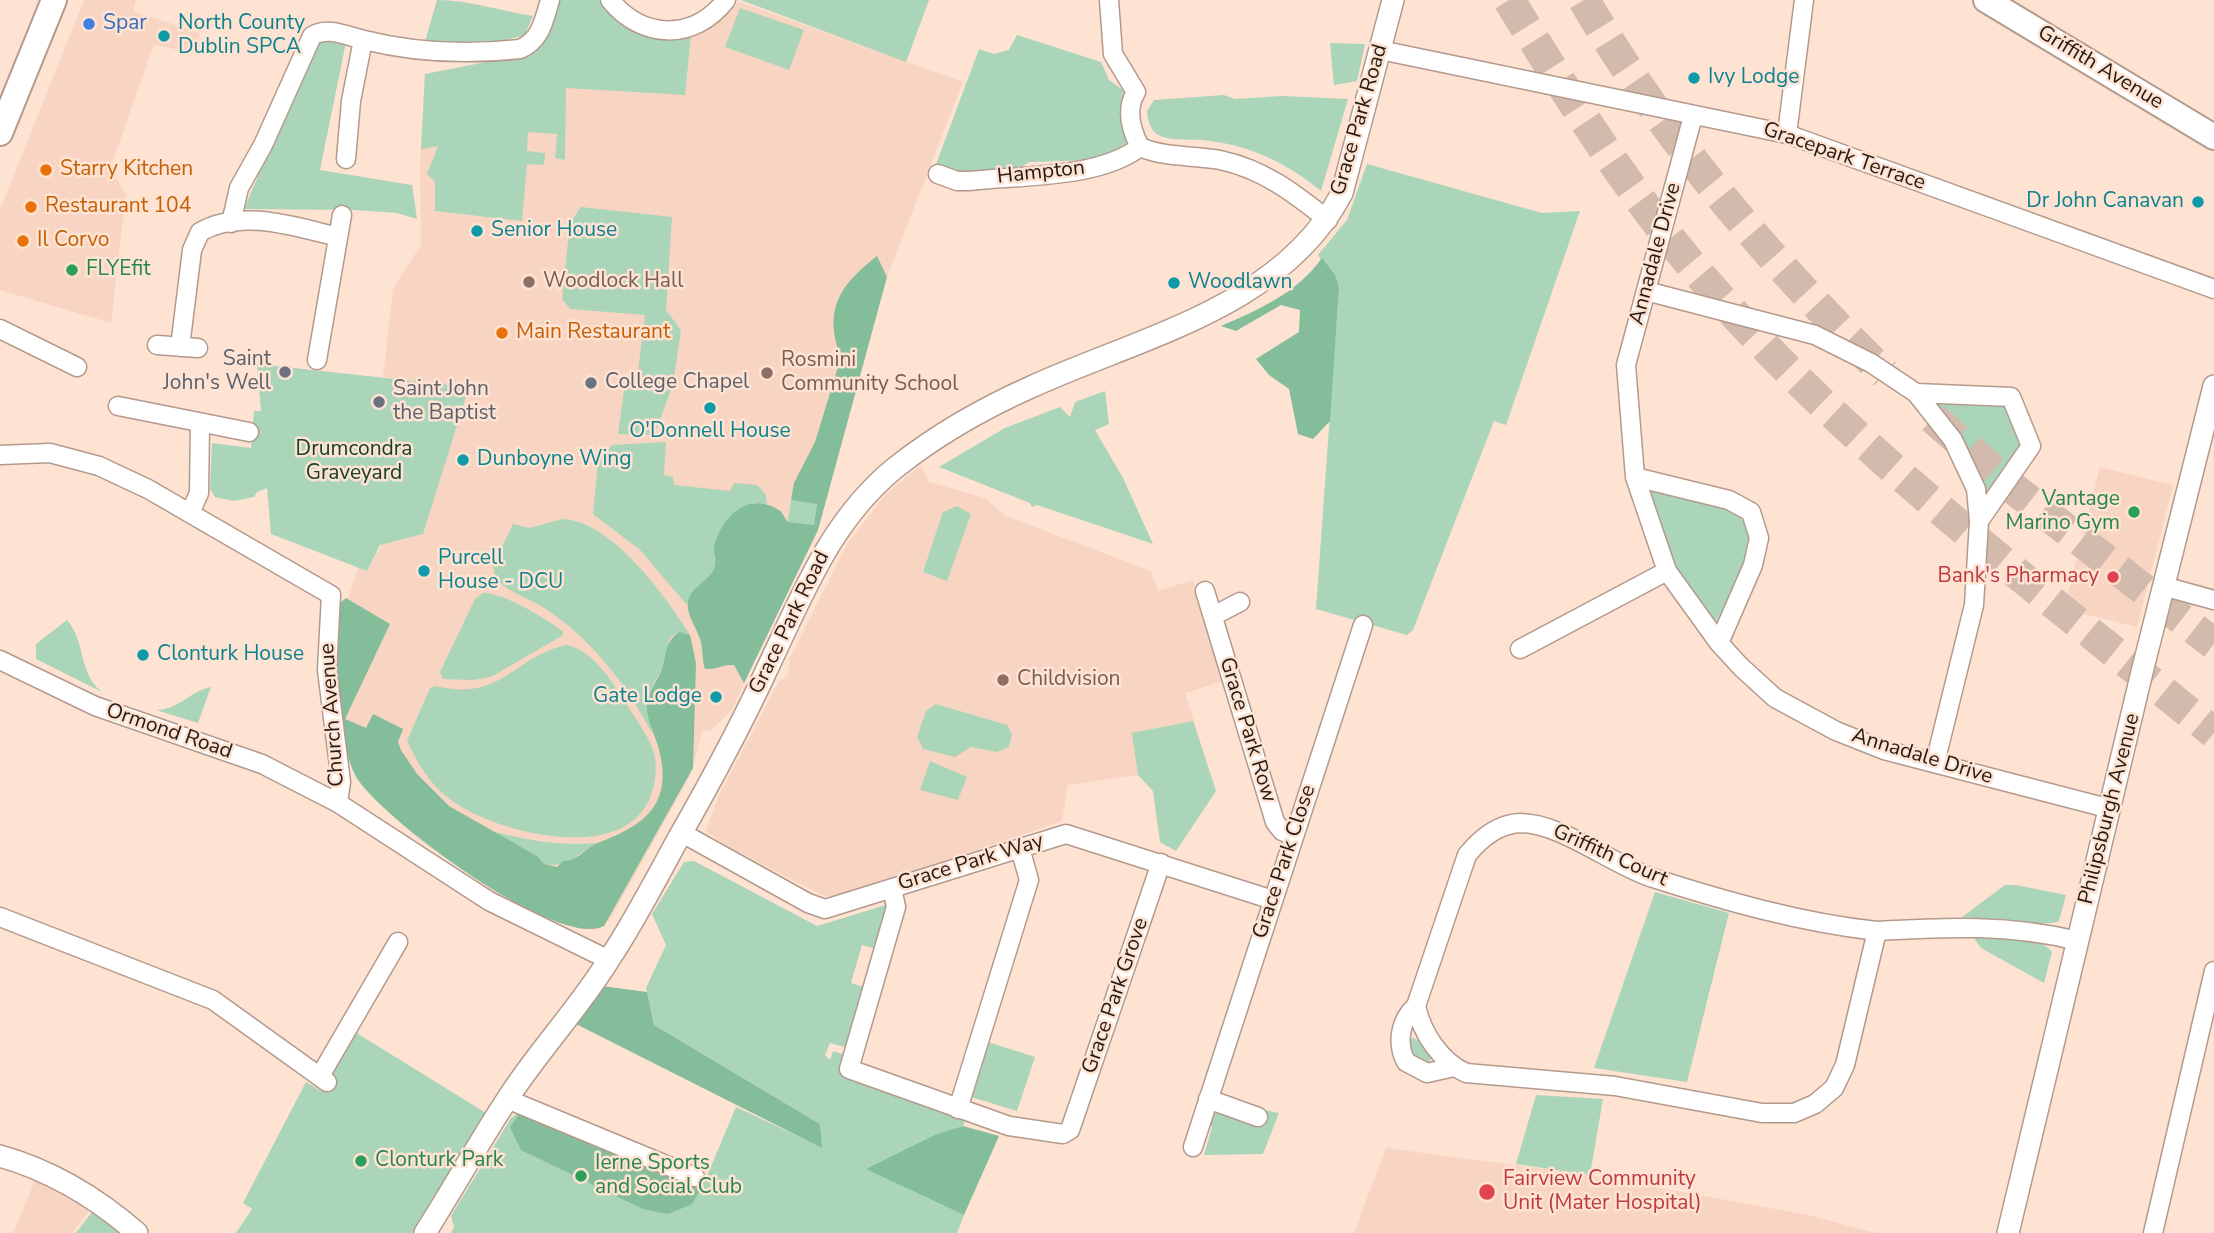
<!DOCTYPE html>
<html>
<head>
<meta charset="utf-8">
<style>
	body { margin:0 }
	canvas { display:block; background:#fee2d2 }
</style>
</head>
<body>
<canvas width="2214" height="1233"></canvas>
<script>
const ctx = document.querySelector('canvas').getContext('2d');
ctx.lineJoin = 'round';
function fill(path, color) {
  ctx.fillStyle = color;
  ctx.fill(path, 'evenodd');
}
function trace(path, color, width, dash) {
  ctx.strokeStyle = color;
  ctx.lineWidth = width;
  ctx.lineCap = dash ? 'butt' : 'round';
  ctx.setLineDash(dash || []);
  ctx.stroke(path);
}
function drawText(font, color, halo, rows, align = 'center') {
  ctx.font = font + ' "Nunito Sans",sans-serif';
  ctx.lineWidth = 5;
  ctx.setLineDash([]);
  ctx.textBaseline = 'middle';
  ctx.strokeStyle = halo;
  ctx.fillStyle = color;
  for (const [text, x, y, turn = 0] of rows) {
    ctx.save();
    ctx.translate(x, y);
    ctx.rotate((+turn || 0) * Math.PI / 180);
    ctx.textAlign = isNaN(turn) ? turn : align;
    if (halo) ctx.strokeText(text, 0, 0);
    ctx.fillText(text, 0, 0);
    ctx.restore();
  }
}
const built = new Path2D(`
	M84,0H136L133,11L200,33L194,54L154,44L110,169L126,193L111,323L0,290V209Z
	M740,2L963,82L887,277L818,530L731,711L710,731H702L693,768L683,789L610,920L597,930L579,929L496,893L418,839L359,782L352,766L343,729L338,687L340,603L349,596L358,568L367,571L469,388L383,377L393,288L421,245L420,163L425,74L683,38L705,30Z
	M921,465L929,482L985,498L1006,516L1151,571L1158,591L1193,580L1223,681L1185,693L1216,791L1176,851L1160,842L1153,790L1138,775L1068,785L1062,821L841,897L822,895L727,846L706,831L718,797L778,683L788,675L790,658L847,544L885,495Z
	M2100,467L2173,485L2137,627L2064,609Z
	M1386,1148L1590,1175L1808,1215L1875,1233H1354Z
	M37,1176L92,1207L72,1233H13Z`);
const green = new Path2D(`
	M437,0C469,0 501,11 533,16L525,35C492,45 459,46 424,45Z
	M559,0H601C625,28 653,49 691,35L685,95L566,88L565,160L555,158L557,134L528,132L527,151L545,153L544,165L527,164L522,221L435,211V182L427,174L438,146L421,149L425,74L532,53L545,38Z
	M741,0H929L906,62Z
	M740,8L804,30L789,70L725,47Z
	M1017,35L1101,62L1109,80L1123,90L1121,123L1127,139L1126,149L1098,160L1030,162L1019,168L962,174L935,167L979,49L994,54L1009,50Z
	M323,38L346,42L320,170L412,185L417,219L397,213L354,210L244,209L313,47Z
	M1330,43L1365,44L1357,81L1334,85Z
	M1224,95L1235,99L1281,96L1348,99L1321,191C1286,162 1247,144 1202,140C1189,139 1175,141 1163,137C1151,133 1148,123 1147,111L1154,100Z
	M1367,164L1542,213L1580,211L1506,425L1494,421L1413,630L1407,635L1316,609L1339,288L1318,255L1347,220Z
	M581,207L672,217L666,310L681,330L673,385L654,435L618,434L625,383L637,379L645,315L570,309L562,299L570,223Z
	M257,364L469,387L423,534L380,545L367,571L271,534L267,488L257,492L254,497L234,501L215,497L210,489L212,443L251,448L254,411H261Z
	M1105,391L1109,424L1095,430L1123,478L1153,544L1037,505L1032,507L1030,503L939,467L1005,428L1060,407L1070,417L1075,402Z
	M1931,400L2007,404L2024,444L1985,496Z
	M666,442L664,475L673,477L674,485L730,491L734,483L757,485L766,495L767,504L752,503L714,557L717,565C708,580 692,588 687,605L640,550L593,514L598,461L612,445Z
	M1645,486C1677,494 1743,496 1750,537C1753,558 1726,602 1716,622L1679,573Z
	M791,500L817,503L814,526L788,522Z
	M957,506L971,514L947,581L923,572L943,512Z
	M563,519C612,521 667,598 690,635L678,632L670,638L662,669L649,693L647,709L652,733C627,685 592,640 546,609C531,599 507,592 495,578L493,565L513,524L529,528Z
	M483,593C503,592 546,619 563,631V635L491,677L473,680L443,679L440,672L475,599Z
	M67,620C86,641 78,674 102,692L36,659V644Z
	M566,645C592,649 612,681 625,702C635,718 649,736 654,753C658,768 655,787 649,800C620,865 494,832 451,800C430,785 418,764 407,741L430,688L435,686C503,702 512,657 566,645Z
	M211,687L198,723L156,710C179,710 190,691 211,687Z
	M936,704L1007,725L1012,734L1009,747L997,752L971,747L955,757L923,749L917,737L926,711Z
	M1193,721L1216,791L1176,851L1160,842L1153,791L1138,775L1132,733Z
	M930,761L967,777L958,800L920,790Z
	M496,832C530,841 562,846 597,843C577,853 568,869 543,864C532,848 511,845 496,832Z
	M694,861L817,926L886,905L888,914L876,949L862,945L851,983L864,987L845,1047L830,1043L825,1055L830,1060L833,1051L842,1054V1071L966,1117L963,1126L937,1135L867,1169L964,1215L957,1233H451L454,1227L451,1216L511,1118L521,1111L704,1183L736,1107L821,1147L820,1124L654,1025L646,988L666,945L652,914L684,862Z
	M2005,885H2016L2066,895L2059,921C2047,928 1981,918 1962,917Z
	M1655,892L1729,913L1687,1082L1594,1068Z
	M1972,935C1991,937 2043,936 2052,952L2044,983L1981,948Z
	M355,1032L486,1113L412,1233H236L252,1209L243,1203L306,1082L321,1091Z
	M1412,1038L1419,1040L1431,1058L1429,1063L1425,1065L1411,1056L1408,1041Z
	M988,1042L1035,1057L1017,1111L971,1097Z
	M1536,1095L1603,1099L1590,1175L1516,1164Z
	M1216,1110L1226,1111L1257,1127L1264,1110L1279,1113L1263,1154L1204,1155L1212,1127L1208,1122Z
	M95,1208L124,1233H76Z`);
const forest = new Path2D(`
	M877,256L887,277L818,530L744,683L734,665C722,664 716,670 705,669C702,660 703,651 701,642C698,630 686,615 688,602C690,588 708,581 714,569C718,562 712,552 715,543C724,515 749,491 779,510C784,514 784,518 788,522L814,525L817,504L791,500L794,483L815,442L839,364C840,351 835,343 834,331C830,296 852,276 877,256Z
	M1322,258L1335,275L1339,288L1330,421L1313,439L1298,434L1289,389L1269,375L1256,359L1299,332L1300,310L1281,305L1236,331L1221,326C1260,309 1297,293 1322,258Z
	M346,598L390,624L345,719L366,728L373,714L403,729L398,742L401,750L417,774L449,806L537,856L544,864L557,867L563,861C578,861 586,847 600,842C645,825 673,804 659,750C656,737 648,724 647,709C646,693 657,683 662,669C667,654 664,643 679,632L690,635L696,663L693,768L604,926C558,950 387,822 359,781C336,748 332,642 340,603Z
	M602,986L647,992L654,1025L820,1124L822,1148L572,1022Z
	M521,1111L704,1183L692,1204L668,1214L643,1209L521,1150L510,1127Z
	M963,1126L999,1136L964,1215L866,1169L935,1135Z`);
const motorwayTunnel = new Path2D(`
	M1509,0C1561,84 1613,168 1675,245C1828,434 2027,579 2214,733
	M1584,0C1665,139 1770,262 1885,374
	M1933,418L2014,489L2214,644`);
const minor = new Path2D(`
	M610,0C642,39 693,42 726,0
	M1109,0L1113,54L1136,92C1125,110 1131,130 1140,147
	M1380,50L1787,134L2214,289
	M1693,116L1626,365L1635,477L1667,571L1719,643L1741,667L1775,698L1836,731L1884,750L2111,809
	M1787,134L1804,0
	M346,159L351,101L363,40
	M938,174L957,181H969C1021,175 1098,179 1140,147C1166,158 1193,155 1220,160C1263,169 1294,193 1328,220
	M231,223L239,188L263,145L312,36C327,26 347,36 364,40C416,53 466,55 520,49C541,40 544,20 550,0
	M1646,291L1815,335L1871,363L1916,393L1953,440L1976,489L1979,521L1974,605L1935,763
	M0,329L77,367
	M157,345L198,348
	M180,347L192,250L200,232C241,208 296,227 338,237
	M317,360L342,215
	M1916,393L2011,397L2031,446L1979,521
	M118,406L249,432
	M0,455L50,453L99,466L148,489L331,595L327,670L341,782L338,803L489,901L609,960
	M1635,477L1729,500L1751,512L1759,538L1753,565L1719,643
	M190,513L199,493L200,424
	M2163,586L2214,600
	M1205,591L1275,822L1282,831L1293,835
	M1213,616L1240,602
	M1520,649L1667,571
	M0,660L95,706L262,764L338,803
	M682,833L808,903L825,909L1066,834L1273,900
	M892,888L896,907L849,1069L1009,1126L1063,1134L1070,1130L1161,863
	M0,917L213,1000L327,1082
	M1877,931C1802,923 1725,901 1653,878C1612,865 1562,823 1520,823C1498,824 1480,839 1467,855L1416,1006C1422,1033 1440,1061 1466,1073L1615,1086L1762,1113H1794L1815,1104L1834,1088L1845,1065L1877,931C1945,927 2011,924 2078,941
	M1416,1006C1400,1020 1396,1043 1406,1062L1427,1073L1454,1067
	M320,1076L398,942
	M507,1099L695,1177
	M1208,1099L1258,1117
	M958,1109L1029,880L1020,848
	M1193,1147L1363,625
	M2153,1233L2214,971`);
const tertiary = new Path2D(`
	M0,1156C53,1171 96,1197 137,1233
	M425,1233C453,1189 479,1142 508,1098C539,1050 580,1007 610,958C635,920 656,879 678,839C710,783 741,726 768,667C803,594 831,520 895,468C935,436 984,408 1031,387C1140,337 1281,308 1342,193L1393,0
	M2008,1233L2142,672L2214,386`);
const secondary = new Path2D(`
	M1986,0L2214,137
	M0,133L54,0`);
const markers = [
	[89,24,7,"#3f7fe0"],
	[164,36,7,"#0f9aa8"],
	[1694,78,7,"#0f9aa8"],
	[46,170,7,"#e8710a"],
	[2198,202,7,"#0f9aa8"],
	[31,207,7,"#e8710a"],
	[477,231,7,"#0f9aa8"],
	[23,241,7,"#e8710a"],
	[72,270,7,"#2e9e5b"],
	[529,282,7,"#8d6e63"],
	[1174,283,7,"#0f9aa8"],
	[502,333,7,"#e8710a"],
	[285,372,7,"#6b7280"],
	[767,373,7,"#8d6e63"],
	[591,383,7,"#6b7280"],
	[379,402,7,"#6b7280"],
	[710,408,7,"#0f9aa8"],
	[463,460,7,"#0f9aa8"],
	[2134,512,7,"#2e9e5b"],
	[424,571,7,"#0f9aa8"],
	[2113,577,7,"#e0444e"],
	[143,655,7,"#0f9aa8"],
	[1003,680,7,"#8d6e63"],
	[716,697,7,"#0f9aa8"],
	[361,1161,7,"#2e9e5b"],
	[581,1176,7,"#2e9e5b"],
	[1487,1192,9,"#e0444e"]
];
const shopNames = [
	["Spar",103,24]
];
const cultureNames = [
	["North County",178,24],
	["Dublin SPCA",178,48],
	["Ivy Lodge",1708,78],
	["Dr John Canavan",2184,202,"right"],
	["Senior House",491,231],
	["Woodlawn",1188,283],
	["O'Donnell House",710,432,"center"],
	["Dunboyne Wing",477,460],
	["Purcell",438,559],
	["House - DCU",438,583],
	["Clonturk House",157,655],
	["Gate Lodge",702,697,"right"]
];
const streetNames = [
	["Griffith Avenue",2100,68,31],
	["Grace Park Road",1360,120,-74],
	["Gracepark Terrace",1844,157,19],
	["Hampton",1041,173,-6],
	["Annadale Drive",1656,254,-75],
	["Grace Park Road",790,623,-64],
	["Church Avenue",333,715,-94],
	["Grace Park Row",1247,730,73],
	["Ormond Road",169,732,19],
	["Annadale Drive",1922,757,17],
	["Philipsburgh Avenue",2110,809,-76],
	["Griffith Court",1610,856,24],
	["Grace Park Close",1285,862,-72],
	["Grace Park Way",971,863,-17],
	["Grace Park Grove",1116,996,-71]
];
const foodNames = [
	["Starry Kitchen",60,170],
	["Restaurant 104",45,207],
	["Il Corvo",37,241],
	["Main Restaurant",516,333]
];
const leisureNames = [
	["FLYEfit",86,270],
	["Vantage",2120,500,"right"],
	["Marino Gym",2120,524,"right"],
	["Clonturk Park",375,1161],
	["Ierne Sports",595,1164],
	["and Social Club",595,1188]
];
const educationNames = [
	["Woodlock Hall",543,282],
	["Rosmini",781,361],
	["Community School",781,385],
	["Childvision",1017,680]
];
const worshipNames = [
	["Saint",271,360,"right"],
	["John's Well",271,384,"right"],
	["College Chapel",605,383],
	["Saint John",393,390],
	["the Baptist",393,414]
];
const parkNames = [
	["Drumcondra",354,450],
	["Graveyard",354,474]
];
const healthNames = [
	["Bank's Pharmacy",2099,577],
	["Fairview Community",1503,1180,"left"],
	["Unit (Mater Hospital)",1503,1204,"left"]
];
fill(built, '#f8d5c2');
fill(green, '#aad5b9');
fill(forest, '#83bd99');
trace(motorwayTunnel, '#d2baac', 32, [32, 16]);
trace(minor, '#b49a8c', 21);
trace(tertiary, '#b49a8c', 24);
trace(secondary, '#b49a8c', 28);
trace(minor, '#fff', 18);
trace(tertiary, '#fff', 21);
trace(secondary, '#fff', 24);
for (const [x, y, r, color] of markers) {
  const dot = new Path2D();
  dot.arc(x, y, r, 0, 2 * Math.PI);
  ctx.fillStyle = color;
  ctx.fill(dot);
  trace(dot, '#fee2d2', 2.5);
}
drawText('21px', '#366cbe', '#fee2d2', shopNames, 'left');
drawText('21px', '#0d838f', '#fee2d2', cultureNames, 'left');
drawText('21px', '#241b15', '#fee2d2', streetNames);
drawText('21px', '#c56008', '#fee2d2', foodNames, 'left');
drawText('21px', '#27864d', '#fee2d2', leisureNames, 'left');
drawText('21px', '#785e54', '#fee2d2', educationNames, 'left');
drawText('21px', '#5b616d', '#fee2d2', worshipNames, 'left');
drawText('21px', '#144229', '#fee2d2', parkNames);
drawText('21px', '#be3a42', '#fee2d2', healthNames, 'right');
</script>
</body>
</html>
